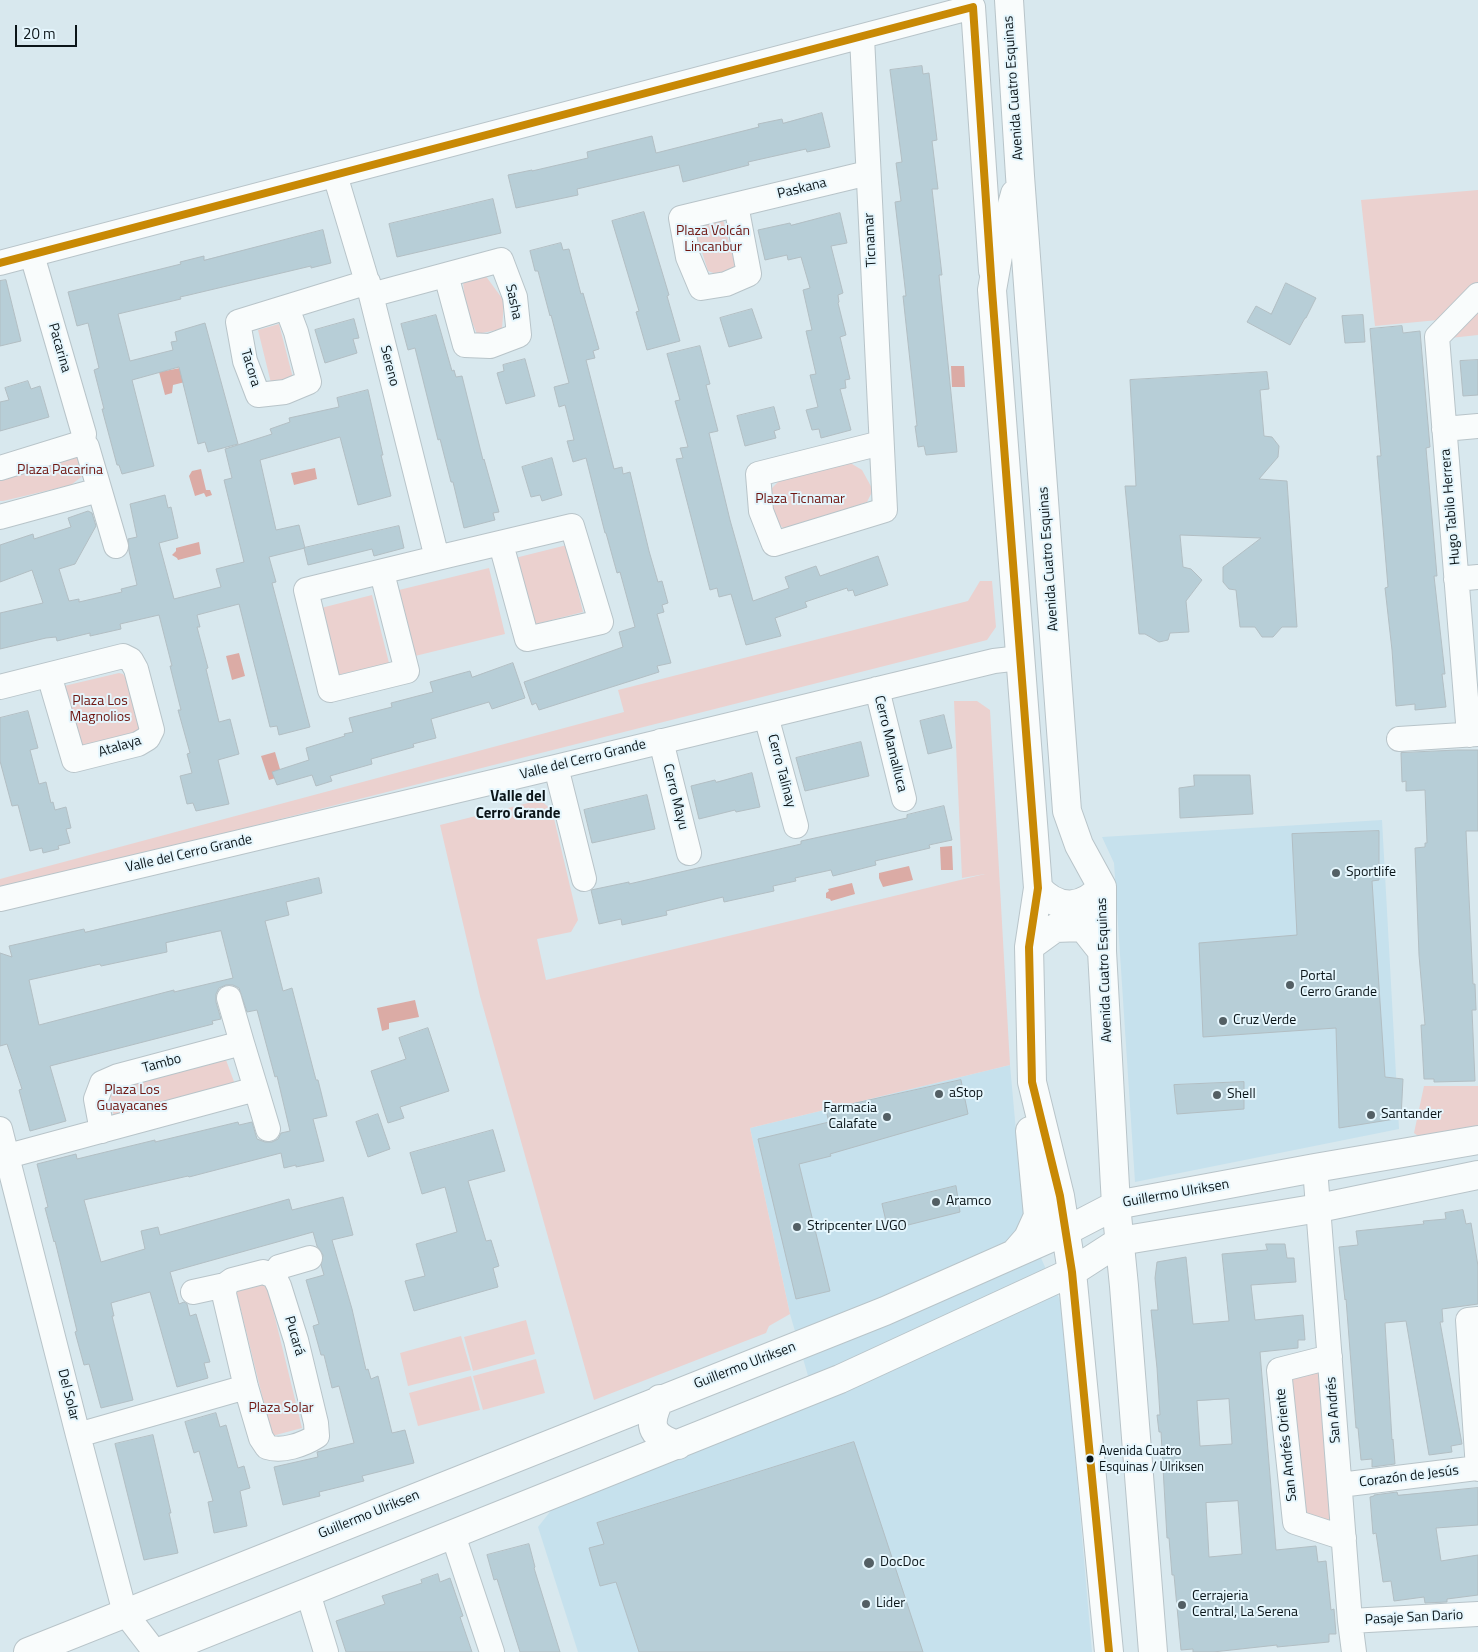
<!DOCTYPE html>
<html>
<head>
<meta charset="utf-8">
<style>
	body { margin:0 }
	#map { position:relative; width:1478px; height:1652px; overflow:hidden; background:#d8e8ee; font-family:"Titillium Web",sans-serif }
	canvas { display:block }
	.scale { position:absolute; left:15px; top:25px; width:62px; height:22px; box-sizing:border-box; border:2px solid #0b1519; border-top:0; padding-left:6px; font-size:15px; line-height:18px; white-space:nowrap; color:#0b1519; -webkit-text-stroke:4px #e5f6fd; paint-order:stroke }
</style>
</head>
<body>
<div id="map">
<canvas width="1478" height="1652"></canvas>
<div class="scale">20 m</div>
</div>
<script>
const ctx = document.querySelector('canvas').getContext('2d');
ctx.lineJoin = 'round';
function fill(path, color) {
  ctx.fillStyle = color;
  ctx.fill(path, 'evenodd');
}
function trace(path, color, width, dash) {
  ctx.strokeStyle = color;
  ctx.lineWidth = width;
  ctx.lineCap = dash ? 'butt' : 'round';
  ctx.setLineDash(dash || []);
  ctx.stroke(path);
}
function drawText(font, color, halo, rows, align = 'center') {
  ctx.font = font + ' "Titillium Web",sans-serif';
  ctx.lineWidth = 4;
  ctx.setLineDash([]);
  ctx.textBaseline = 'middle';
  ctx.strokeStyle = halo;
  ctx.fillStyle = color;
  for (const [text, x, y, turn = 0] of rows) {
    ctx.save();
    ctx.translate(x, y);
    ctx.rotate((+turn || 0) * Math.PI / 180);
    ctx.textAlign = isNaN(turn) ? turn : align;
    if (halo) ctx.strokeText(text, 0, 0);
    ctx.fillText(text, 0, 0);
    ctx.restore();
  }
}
const built = new Path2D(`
	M1382,820L1399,1129L1135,1182L1114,863L1102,837Z
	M1010,1065L1024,1220L1062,1305L1092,1652H578L538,1527L553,1508L816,1403L790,1314L750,1128Z`);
const green = new Path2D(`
	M1478,190V335L1441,339L1438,320L1375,326L1361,200Z
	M723,220L735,265C725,277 722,276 708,271L697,236L703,223Z
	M485,275L504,301L502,329L477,334L465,305L463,281Z
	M279,324L293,378L271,383L258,330Z
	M62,453L79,458L85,474L71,485L3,501H0V473Z
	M847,461L862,470L873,490L867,502L786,531L775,520L768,492L780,480Z
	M567,545L583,612L532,625L515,558Z
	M489,568L505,634L415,656L399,590Z
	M980,581H992L996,627L987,640L0,890V879L624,712L618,690L968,601Z
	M372,595L389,663L337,675L321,608Z
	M119,673L123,674L126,678L140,728L139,731L80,746L64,686Z
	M954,701H977L990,710L1010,1065L750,1128L790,1314L769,1326L766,1333L594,1400L480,996L440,825L540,800L552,810L578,920L571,932L537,939L546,980L985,874L962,878Z
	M226,1060L236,1087L114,1120L110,1089Z
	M1424,1086H1478V1130L1422,1139L1414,1133Z
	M265,1277L302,1428L272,1436L234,1282Z
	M526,1320L535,1354L473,1371L464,1337Z
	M461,1336L471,1370L408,1386L400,1353Z
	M536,1359L545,1393L483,1410L473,1376Z
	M1322,1364L1338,1531L1299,1518L1284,1374Z
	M471,1376L480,1410L418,1426L409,1393Z`);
const water = new Path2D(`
	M951,366H964L965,387H952Z
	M186,367L189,381L173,385L172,393L165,395L159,372Z
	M315,468L317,479L294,485L291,473Z
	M201,469L206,490H210L212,495L206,497L204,493L195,496L189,476L192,471Z
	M199,542L201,554L178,560L177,558L172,555L176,551V548Z
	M239,653L245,676L232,680L226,656Z
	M275,752L282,776L269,780L261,756Z
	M952,846L953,870H941L940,847Z
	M909,866L913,880L883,887L879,878V873Z
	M852,883L855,894L831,901L830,899L826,898V893L829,891L828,889Z
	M415,1000L419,1017L389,1023V1029L382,1031L377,1008Z`);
const building = new Path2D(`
	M922,66L923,74L929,73L937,140L932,141L938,189H932L942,275H939L957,452L926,455L924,446L918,447L915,426H917L903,296H906L895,202L901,201L896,163L902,162L890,70Z
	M822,113L830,147L807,152L806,149L748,162L749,165L683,182L679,165L577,189L578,195L516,208L508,175L532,170V171L588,158L587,152L652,136L656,153L759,127L758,124L782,119L783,123Z
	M493,199L501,233L397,257L389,224Z
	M644,212L669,295L667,296L680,341L647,350L636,312L639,311L612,221Z
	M840,213L847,243L831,246L843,293L838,295L839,302L838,303L846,335L840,337L850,379L845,380L846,388L840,389L851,430L821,438L819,429L812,430L806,410L818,407L810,375L816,374L806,331L812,330L803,290L810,288L801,257L788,260L787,255L765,260L758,230L790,223L791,225Z
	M323,230L331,263L311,268V266L189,295L180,297L181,299L118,314L130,361L173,350L171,342L177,341L175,332L205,323L238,444L208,452L205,442L198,444L179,367L132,380L154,466L122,474L119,465H117L102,409H104L94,370L99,368L88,323L77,326L68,292L181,264L180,262L204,256V260Z
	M561,243L563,250L569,249L581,294L583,293L599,349L593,351L595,358L586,360L614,469L622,467L623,474L630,472L649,551L658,582L662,581L668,603L662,605L664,612L657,614L671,663L657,666L659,672L539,710L536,703L532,705L524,682L623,647L619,632L635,627L620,572L617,573L606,533H605L586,458L573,462L567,441L574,440L565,405L559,407L554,387L569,383L551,315L550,316L538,271H535L530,251Z
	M6,280L21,341L0,346V281Z
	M1286,283L1316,298L1306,318H1305L1290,345L1247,322L1256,306L1271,314Z
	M752,309L762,338L729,347L720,318Z
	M436,315L452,371L454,370L456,377L462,376L483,460L484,459L499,512L493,513L495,520L464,528L453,482H451L440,439L438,440L415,348L408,350L401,324Z
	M1363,315L1365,342L1345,343L1342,316Z
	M354,319L359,338L353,339L357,353L325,363L315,330Z
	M1402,326L1403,333L1420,331L1430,447L1426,448L1437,576H1434L1445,674H1442L1446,707L1415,710V704L1396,706L1392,650L1385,588L1388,587L1377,456H1381L1370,329Z
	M700,346L710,384L706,385L718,431L709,433L730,520L753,601L789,588L785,577L816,566L820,576L878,556L888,585L855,596L853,590L848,591L847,588L805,602L807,607L775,618L781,636L746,645L731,594L719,597L717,588L710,590L676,459L683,458L680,448L688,447L675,401L680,400L667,354Z
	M525,359L535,396L506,404L497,373L504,371L503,365Z
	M1478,360V395L1463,396L1460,361Z
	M1267,372L1269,389L1260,390L1264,436L1272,437L1279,446L1278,457L1259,479L1287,481L1297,627H1282L1273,637H1262L1255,627H1240L1236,590L1229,589L1223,582V567L1261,538L1180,535L1183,567L1191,569L1202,580L1186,601L1189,632L1170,633L1168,640L1159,642L1145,634H1139L1125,486H1136L1130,380Z
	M28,381L31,389L40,386L49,417L0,431V402L9,400L5,388Z
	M368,390L383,455H381L391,496L358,505L340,437L260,460L276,530L299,525L305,548L269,557L276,582L272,583L310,727L279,735L277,726L270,727L239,604L197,615L200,627H197L208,668L206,669L219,722L230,719L239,754L218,760L229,804L196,811L193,803L187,804L180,776L192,773L187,754L190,753L178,710H181L170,666H172L159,615L120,624L121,629L90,636V633L57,641L56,637L46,638L0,649V613L43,603L32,570L0,582V545L33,534L34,539L71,527L68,518L88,511L92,513L96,526L75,564L59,569L69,601L79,599V602L122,592L121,589L137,585L129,551L128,539L137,537L130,504L165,495L168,508L171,507L178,538L159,543L174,599L221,587L216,569L244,562L224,480L232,478L225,449L272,434L270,429L290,422L289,418L339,407L337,398Z
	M774,407L780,429L774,431L776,438L745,446L737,416Z
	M552,458L562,495L542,501L540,495L531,497L522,467Z
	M399,526L404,548L374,556L372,549L308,565L304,548Z
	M513,663L525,698L492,709L489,702L431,719L436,738L413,744L414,747L371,759L372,764L330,776L332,781L316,786L312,775L277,785L272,772L309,760L306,748L345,736L344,734L353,732L349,718L392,707L391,703L433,692L430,682L470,671L472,677Z
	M28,711L38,748L30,750L39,784L46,782L51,803L53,802L55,810L66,807L71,828L66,829L70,843L58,846L59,849L43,853L42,848L30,851L18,805L12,806L0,761V718Z
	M944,715L952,748L928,754L920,721Z
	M861,742L869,776L805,791L796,758Z
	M1457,750H1478V831H1466L1473,984H1475L1476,1010H1472L1475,1081L1434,1082V1079H1424L1421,1025H1425L1419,955L1415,848L1425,847V843H1427L1425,790L1406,791V781L1402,782L1401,753Z
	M752,773L760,807L736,812L735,810L699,819L691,786L715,780L716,782Z
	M1194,775H1250L1253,814L1180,818L1179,788L1194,786Z
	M647,795L655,829L592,843L584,810Z
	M944,806L952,840L929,845L930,848L875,861L876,865L833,876L831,870L795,878L796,881L773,886L774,891L724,902L723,897L666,911L667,915L622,925L621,919L599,924L591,890L629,882V884L801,844V841L907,818V815Z
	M1379,831V880L1372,881L1385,1077L1403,1079L1401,1118L1339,1128L1336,1028L1203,1037L1199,943L1297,935L1292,834Z
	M319,878L322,893L286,902L289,915L265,921L283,991L292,988L316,1080H318L327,1116L313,1119L324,1161L296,1167V1165L284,1168L281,1153L189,1177L188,1176L84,1200L101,1262L145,1249L141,1231L158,1227L160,1235L289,1199L292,1210L343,1197L353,1235L332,1240L352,1309L366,1370L368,1369L371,1379L378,1376L392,1433L405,1430L414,1463L362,1476L364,1481L319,1492L320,1496L283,1505L274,1467L318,1457L317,1452L354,1443L339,1386L332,1388L324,1355H321L313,1326L319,1324L306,1280L324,1275L321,1265L323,1255L317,1246L313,1232L170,1272L179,1304L184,1302L187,1304L190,1316L196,1314L210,1362L204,1363L208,1378L177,1387L150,1292L111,1303L114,1316H112L133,1400L101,1408L89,1364L84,1365L75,1332L77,1331L55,1241L54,1242L45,1208L48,1207L37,1164L76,1154L77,1159L155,1140V1142L238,1122L239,1125L252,1122L257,1139L265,1142H272L278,1139L281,1133L290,1131L277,1076L275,1077L257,1010L247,1012L239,988L233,985H226L219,988L216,994V1002L221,1019L212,1021L213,1024L50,1066L66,1121L30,1131L19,1090L22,1089L7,1044L0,1046V953L12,957L9,946L84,929L85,932ZM221,931L233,978L174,992V990L39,1025L29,980L100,964L101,966L167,952L166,943Z
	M428,1028L449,1091L400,1107L404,1118L388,1123L371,1071L406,1059L399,1038Z
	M961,1080L968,1114L830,1154L831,1156L799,1164L830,1291L796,1299L758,1139L829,1122L826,1110Z
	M1244,1082V1109L1177,1114L1174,1085Z
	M378,1114L390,1149L368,1157L356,1122Z
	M493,1130L505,1171L468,1181L486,1241L491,1240L499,1266L493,1268L498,1287L414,1311L405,1281L425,1276L416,1244L457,1232L445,1187L422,1194L410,1153Z
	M956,1186L960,1212L888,1230L882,1204Z
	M1463,1210L1466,1224L1471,1223L1478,1266V1304L1442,1309L1443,1322H1440L1462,1444L1451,1446L1452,1452L1429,1455L1406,1321L1385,1323L1392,1440L1393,1439L1395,1464L1372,1467V1459L1361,1460L1358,1428H1356L1346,1299L1345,1300L1339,1247L1358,1245L1356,1231L1424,1224L1423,1221L1446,1219L1445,1213Z
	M1266,1244H1285L1287,1258H1294L1296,1282L1251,1285L1255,1320L1303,1315L1305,1340H1298V1348L1260,1352L1276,1550L1316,1546L1318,1562L1326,1561L1331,1610L1334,1609L1336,1634H1329V1642L1277,1647V1645L1213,1652H1193V1649L1181,1650L1174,1575H1172L1169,1538H1167L1161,1432H1159L1157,1415H1160L1157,1368L1151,1310H1158L1155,1278L1157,1262L1186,1257L1193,1324L1229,1321L1222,1254L1267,1250ZM1229,1399L1232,1444L1200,1446L1197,1401ZM1238,1501L1242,1554L1209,1557L1206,1503Z
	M216,1413L220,1427L226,1425L238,1468L244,1466L250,1488L240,1491L247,1526L214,1533L208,1502L213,1501L199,1451L194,1453L185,1422Z
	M153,1435L171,1513H169L178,1553L144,1560L115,1444Z
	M854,1442L923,1652H639L616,1582L600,1586L589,1548L604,1544L597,1523Z
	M1478,1488V1525L1436,1528L1441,1561L1478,1555V1595L1447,1599V1602L1425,1603L1424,1597L1394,1601L1391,1581L1383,1582L1376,1533L1373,1534L1370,1497L1374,1496V1495L1397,1492L1398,1495Z
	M529,1544L535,1567L534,1568L560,1652H520L497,1579L494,1580L487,1555Z
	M438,1574L440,1582L450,1578L463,1616L460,1617L472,1652H346L336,1621L385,1604L382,1596L422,1583L421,1580Z`);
const minor = new Path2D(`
	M862,37L885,510L774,544L761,511L758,474L881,443
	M335,175L371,295L437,558L306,590L330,690L407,671L382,573
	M736,205L749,274L726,284L701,288L688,257L681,218L868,173
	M32,255L84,434L83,441L87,447L116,546
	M0,263L973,7L991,271
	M371,295L501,260L515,297L519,335L490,346L465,345L446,275
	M287,308L296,332L309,382L285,392L258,395L245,361L238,322L368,282
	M1444,429L1478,426
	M0,468L78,444L83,441
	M0,517L99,490
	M437,558L572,526L601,622L527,639L501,544
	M1456,579L1478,577
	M0,687L123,656L131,660L136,669L152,730L148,738L138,744L74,760L49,675
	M877,689L904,799
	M766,716L796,826
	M1469,735L1437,337L1478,295
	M1399,739L1478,734
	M661,741L689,853
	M556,767L584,879
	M0,899L556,767L994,661L1020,658
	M229,998L242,1043
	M256,1089L268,1129
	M0,1129L78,1435L125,1613L155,1652
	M8,1156L256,1089L242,1043L118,1076L102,1083L96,1099L102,1131
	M1315,1168L1350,1621L1354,1652
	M274,1276L279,1267L310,1258
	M193,1292L225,1285L232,1280L263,1272L274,1276L279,1286L296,1340L316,1423L317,1436C303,1445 282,1452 267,1447L261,1438L246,1387L224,1294L225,1285
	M1330,1357L1279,1370L1295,1522L1344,1538
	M78,1435L246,1387
	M1478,1469L1468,1320L1478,1319
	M1340,1485L1478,1468
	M453,1535L492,1652
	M308,1593L326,1652
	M1350,1621L1478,1614`);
const tertiary = new Path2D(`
	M1116,1205L1315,1168L1478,1140
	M1120,1241L1319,1208L1478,1175`);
const secondary = new Path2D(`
	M1009,0L1020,176L1067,811L1079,845L1102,887V951L1116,1205L1124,1286L1153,1652
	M1015,194L998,256L992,290L1038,888L1029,947L1032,1082L1060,1196L1072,1272L1109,1652
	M1038,888C1058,911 1083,909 1102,887
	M1029,947L1055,928L1083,927L1102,951
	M1015,1253L1028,1238L1038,1216L1030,1131
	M660,1399C648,1424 649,1436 678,1445
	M28,1652L885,1311L1066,1231L1116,1205
	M159,1652L840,1379L1072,1272L1120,1241`);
const bus1 = new Path2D(`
	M0,263L973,7L992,290L1038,888L1029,947L1032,1082L1060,1196L1072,1272L1109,1652`);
const markers = [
	[1336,873,5,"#535f64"],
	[1290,985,5,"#535f64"],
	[1223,1021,5,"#535f64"],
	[939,1094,5,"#535f64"],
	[1217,1095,5,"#535f64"],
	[1371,1115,5,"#535f64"],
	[887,1117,5,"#535f64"],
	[936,1202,5,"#535f64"],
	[797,1227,5,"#535f64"],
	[1090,1459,4.5,"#0b1519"],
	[869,1563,6,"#535f64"],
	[866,1604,5,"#535f64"],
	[1182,1605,5,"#535f64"]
];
const busNames = [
	["Avenida Cuatro",1099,1452],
	["Esquinas / Ulriksen",1099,1468]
];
const streetNames = [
	["Avenida Cuatro Esquinas",1014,88,-94],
	["Paskana",802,189,-14],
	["Ticnamar",871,240,-93],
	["Sasha",513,302,78],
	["Pacarina",59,348,74],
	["Sereno",389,366,76],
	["Tacora",250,368,73],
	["Hugo Tabilo Herrera",1451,507,-95],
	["Avenida Cuatro Esquinas",1049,559,-94],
	["Cerro Mamalluca",890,744,76],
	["Atalaya",120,747,-17],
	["Valle del Cerro Grande",583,760,-14],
	["Cerro Talinay",781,771,75],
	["Cerro Mayu",675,797,76],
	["Valle del Cerro Grande",189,854,-13],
	["Avenida Cuatro Esquinas",1105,970,-92],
	["Tambo",162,1064,-15],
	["Guillermo Ulriksen",1176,1194,-10],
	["Pucará",294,1336,74],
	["Guillermo Ulriksen",745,1366,-21],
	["Del Solar",68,1395,76],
	["San Andrés",1334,1410,-94],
	["San Andrés Oriente",1287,1445,-96],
	["Corazón de Jesús",1409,1477,-7],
	["Guillermo Ulriksen",369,1515,-22],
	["Pasaje San Dario",1414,1618,-3]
];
const parkNames = [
	["Plaza Volcán",713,232],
	["Lincanbur",713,248],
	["Plaza Pacarina",60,471],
	["Plaza Ticnamar",800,500],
	["Plaza Los",100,702],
	["Magnolios",100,718],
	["Plaza Los",132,1091],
	["Guayacanes",132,1107],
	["Plaza Solar",281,1409]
];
const poiNames = [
	["Sportlife",1346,873],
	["Portal",1300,977],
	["Cerro Grande",1300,993],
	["Cruz Verde",1233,1021],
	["aStop",949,1094],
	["Shell",1227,1095],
	["Farmacia",877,1109,"right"],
	["Calafate",877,1125,"right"],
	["Santander",1381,1115],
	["Aramco",946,1202],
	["Stripcenter LVGO",807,1227],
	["DocDoc",880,1563],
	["Cerrajeria",1192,1597],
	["Central, La Serena",1192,1613],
	["Lider",876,1604]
];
const neighbourhoodNames = [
	["Valle del",518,797],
	["Cerro Grande",518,814]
];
fill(built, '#c6e1ed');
fill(green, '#ebd1cf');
fill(water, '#dbaba5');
fill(building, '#b7ced7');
trace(building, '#b2bec3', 1);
trace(minor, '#b8c4c9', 26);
trace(tertiary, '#b8c4c9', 30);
trace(secondary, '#b8c4c9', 30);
trace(minor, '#f9fcfc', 24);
trace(tertiary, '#f9fcfc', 28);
trace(secondary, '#f9fcfc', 28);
trace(bus1, '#c88905', 8);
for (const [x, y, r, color] of markers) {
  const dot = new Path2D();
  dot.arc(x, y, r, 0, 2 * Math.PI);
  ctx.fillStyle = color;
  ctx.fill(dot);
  trace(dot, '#e5f6fd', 2);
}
drawText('13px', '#0b1519', '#e5f6fd', busNames, 'left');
drawText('14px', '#0b1519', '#e5f6fd', streetNames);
drawText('14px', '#6f1611', '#e5f6fd', parkNames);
drawText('14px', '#0b1519', '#e5f6fd', poiNames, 'left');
drawText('bold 15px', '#0b1519', '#e5f6fd', neighbourhoodNames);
</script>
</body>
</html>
